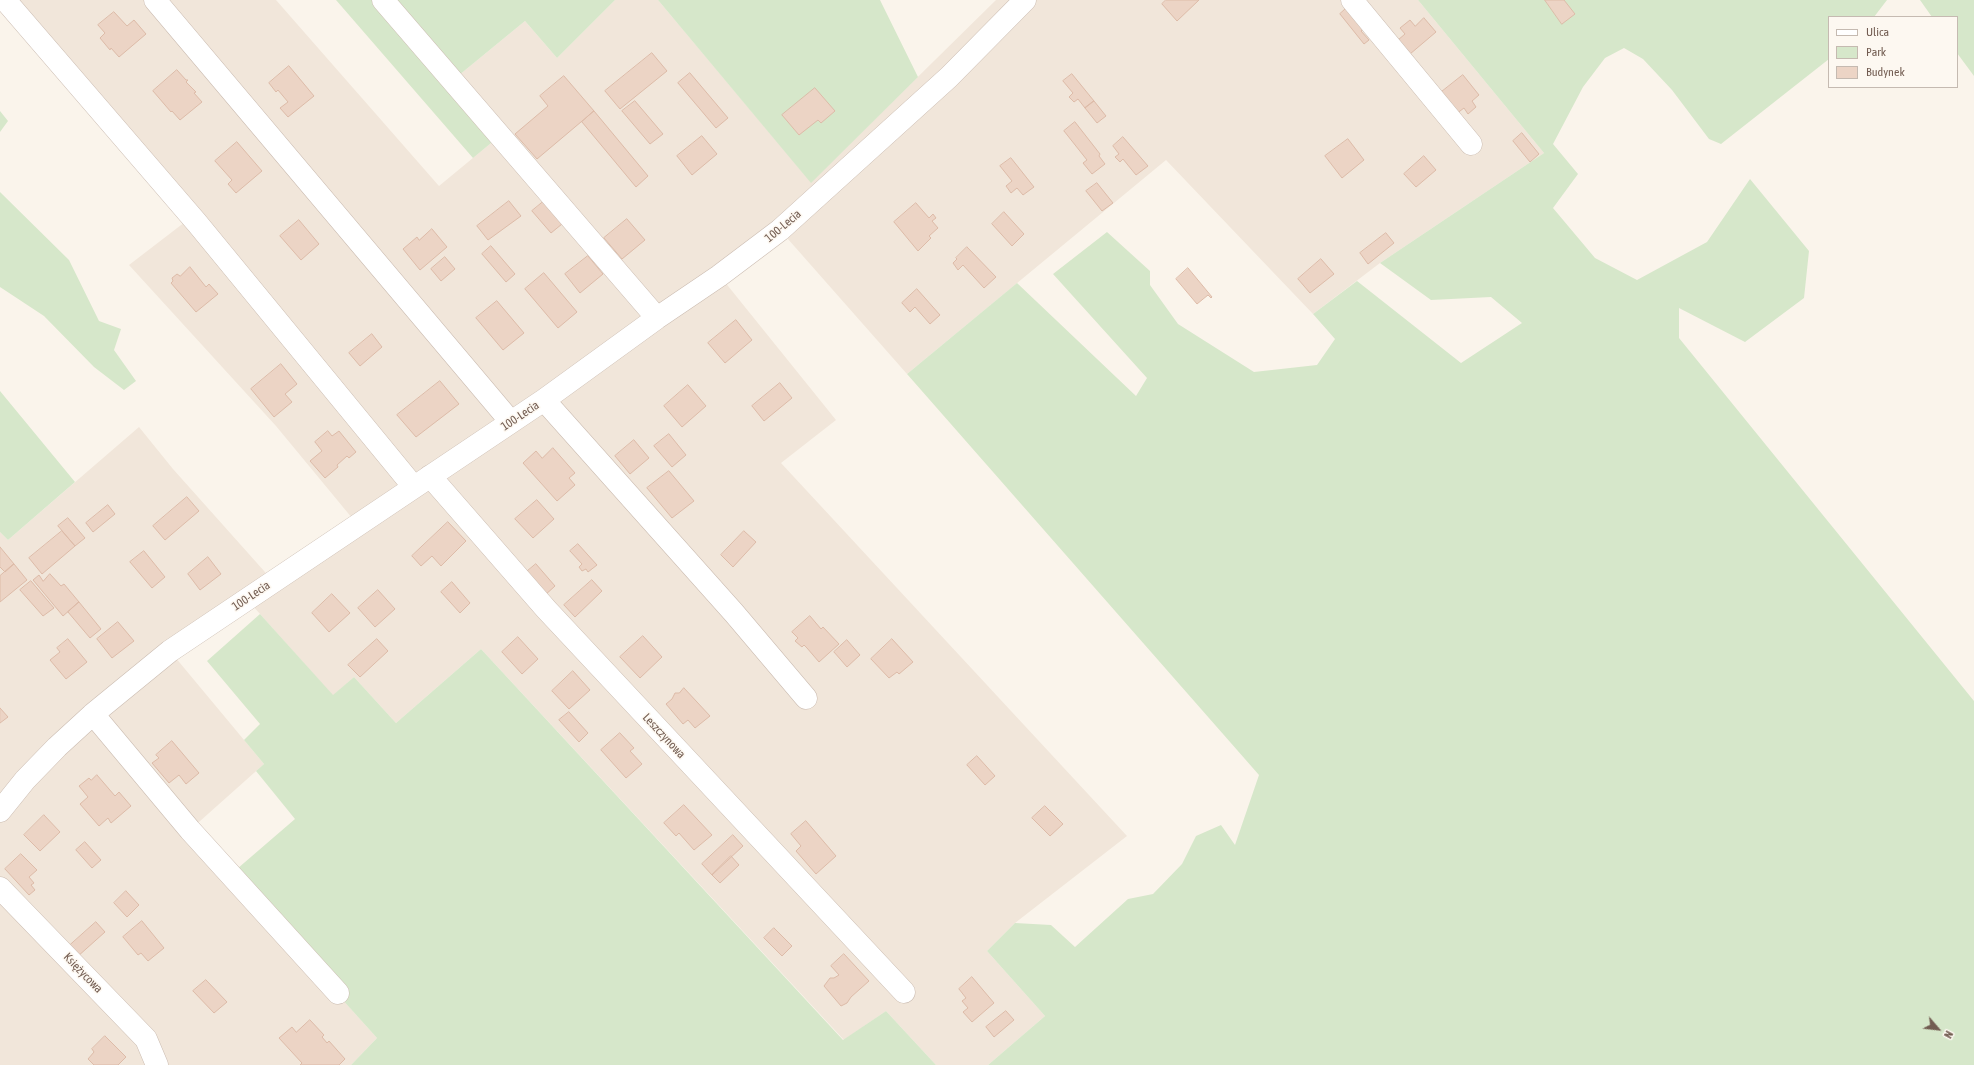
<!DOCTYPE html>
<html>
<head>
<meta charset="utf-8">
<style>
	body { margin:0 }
	#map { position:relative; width:1974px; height:1065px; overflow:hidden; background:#faf4eb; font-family:"Asap Condensed",sans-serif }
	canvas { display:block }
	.legend { position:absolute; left:1828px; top:16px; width:130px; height:72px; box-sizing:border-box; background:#fdf8f1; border:1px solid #c5bab1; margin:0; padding:5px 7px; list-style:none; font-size:12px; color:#725c51 }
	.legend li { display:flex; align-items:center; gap:8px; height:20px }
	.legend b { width:20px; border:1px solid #c5bab1 }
	.north { position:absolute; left:1918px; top:1009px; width:40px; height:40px; -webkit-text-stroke:3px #fdf8f1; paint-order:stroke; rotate:118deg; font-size:11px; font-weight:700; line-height:16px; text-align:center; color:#725c51 }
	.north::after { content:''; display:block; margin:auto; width:14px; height:18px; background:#725c51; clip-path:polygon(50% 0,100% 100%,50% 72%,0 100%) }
</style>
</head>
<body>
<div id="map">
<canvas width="1974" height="1065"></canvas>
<ul class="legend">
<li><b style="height:5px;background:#fff"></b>Ulica</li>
<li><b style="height:11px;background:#d6e7ca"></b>Park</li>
<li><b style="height:11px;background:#ecd4c5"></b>Budynek</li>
</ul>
<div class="north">N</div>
</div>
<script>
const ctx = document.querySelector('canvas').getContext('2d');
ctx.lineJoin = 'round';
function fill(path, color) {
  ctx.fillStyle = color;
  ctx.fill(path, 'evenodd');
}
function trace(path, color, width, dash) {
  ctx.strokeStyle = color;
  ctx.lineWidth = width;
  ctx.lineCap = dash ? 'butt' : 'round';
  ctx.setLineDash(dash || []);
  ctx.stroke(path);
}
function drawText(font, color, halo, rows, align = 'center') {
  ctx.font = font + ' "Asap Condensed",sans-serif';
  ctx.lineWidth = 3;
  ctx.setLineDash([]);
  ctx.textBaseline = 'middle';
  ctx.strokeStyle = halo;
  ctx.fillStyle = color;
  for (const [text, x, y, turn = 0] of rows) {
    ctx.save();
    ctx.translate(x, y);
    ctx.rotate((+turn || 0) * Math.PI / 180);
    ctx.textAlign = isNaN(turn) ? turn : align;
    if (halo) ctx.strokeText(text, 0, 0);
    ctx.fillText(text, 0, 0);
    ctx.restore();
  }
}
const residential = new Path2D(`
	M0,0H276L439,186L502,134L458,76L525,21L557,58L615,0H658L811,182L996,0H1418L1544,153L1380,263L1313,314L1166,160L907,374L780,230L720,276L836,420L781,463L1127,836L1015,923L987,951L1045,1016L988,1065H936L886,1011L844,1040L481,649L396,723L354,677L333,696L244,596L170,651L264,764L190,830L377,1038L351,1065H0V532L8,540L139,427L173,469L273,581L357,524L276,426L129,265L185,222Z`);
const green = new Path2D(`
	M336,0H615L557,58L525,21L458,76L502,134L473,158Z
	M658,0H880L918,77L811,183Z
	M1418,0H1887L1874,17H1829V59L1721,144L1709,139L1672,90L1643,59L1624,48L1605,58L1583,87L1553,144L1578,174L1553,208L1595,258L1637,280L1707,242L1750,179L1809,251L1804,298L1745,342L1679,308V338L1974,701V1065H988L1045,1016L987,951L1015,923L1051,925L1075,947L1128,899L1153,894L1182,864L1196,836L1221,825L1235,845L1259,775L907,374L1017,283L1136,396L1147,378L1053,274L1107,232L1150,271V285L1178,324L1254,372L1317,365L1335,339L1313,314L1357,281L1461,363L1522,323L1491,297L1431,300L1380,263L1544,153Z
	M1920,0H1974V76L1957,53V17H1932Z
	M0,111L8,121L0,132Z
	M0,192L69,260L99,321L121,329L114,350L136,381L124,390L94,367L44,316L0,287Z
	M0,391L75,482L8,540L0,532Z
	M260,614L333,695L354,677L396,723L481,649L843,1040L886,1011L936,1065H351L377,1038L230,875L295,819L256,771L264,764L244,740L260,724L207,661Z`);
const building = new Path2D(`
	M1166,0H1199L1177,21L1162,4Z
	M1545,0H1564L1575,14L1562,24Z
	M1349,6L1366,27L1361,31L1369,40L1364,44L1340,14Z
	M114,12L127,26L134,20L146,34L119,57L111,48L110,50L100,38L105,33L98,25Z
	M1424,18L1436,32L1410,54L1398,40L1405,34L1400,28L1410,20L1415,26Z
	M652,53L667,71L620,109L605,91Z
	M289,66L314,96L288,117L280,108L288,102L278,90L276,92L269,83Z
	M177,70L186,80H188L186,82L196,92L194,93L202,102L180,120L172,111L171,112L153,91Z
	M690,73L728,118L716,128L678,83Z
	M1072,74L1094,101L1085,108L1078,99L1074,102L1069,97L1073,93L1063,81Z
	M1463,75L1479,95L1472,101L1476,107L1468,114L1464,108L1456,114L1439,94Z
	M564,76L594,111L537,159L515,134L548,106L540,96Z
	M815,88L835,111L821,123L818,120L799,135L782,115Z
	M635,101L663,134L650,144L622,111Z
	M1094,101L1106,116L1097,123L1085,108Z
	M594,111L648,176L636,187L582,122Z
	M1075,122L1100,154L1099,156L1105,164L1092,174L1083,163L1087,160L1064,131Z
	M1522,133L1539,154L1530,162L1513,141Z
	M702,136L717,154L692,175L677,156Z
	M1123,137L1148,166L1136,175L1123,159L1120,162L1115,157L1119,154L1113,146Z
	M1348,139L1364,160L1342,178L1325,156Z
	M237,142L262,171L236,193L228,184L232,180L215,161Z
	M1424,156L1436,170L1416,187L1404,174Z
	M1011,158L1034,187L1023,195L1017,188L1011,193L1006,186L1012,181L1000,166Z
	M1097,183L1113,203L1102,211L1086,191Z
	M509,201L521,216L488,240L477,226Z
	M543,202L562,224L551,233L532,211Z
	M916,203L929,218L933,214L936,218L932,221L938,228L929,236L931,238L918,251L894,222Z
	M1004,212L1024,234L1012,246L992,224Z
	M627,219L645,240L622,259L604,238Z
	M299,220L319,244L301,260L280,236Z
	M432,229L447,247L420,270L403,249L417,237L419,240Z
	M1386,233L1394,243L1368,264L1360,253Z
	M491,246L515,274L506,282L482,254Z
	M967,247L996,277L984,288L963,265L958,270L953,263L957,259L956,258Z
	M588,256L603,274L580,293L565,274Z
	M445,257L455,269L441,281L431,269Z
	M1321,259L1334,274L1310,293L1298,279Z
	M190,267L206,287L209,284L218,294L196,312L171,283L173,281L172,278L177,274L180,276Z
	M1188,268L1212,297L1211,298L1208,295L1197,304L1176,279Z
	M544,273L577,312L558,328L525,289Z
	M917,289L940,315L930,324L915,307L910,312L902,303Z
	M497,301L524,333L503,350L476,318Z
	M736,320L752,340L725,363L708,343Z
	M372,334L382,347L360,366L349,353Z
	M281,364L297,384L285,394L292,402L274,417L251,389Z
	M440,381L459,404L416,437L397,415Z
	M780,383L792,398L764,421L752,406Z
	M688,385L706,406L682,427L664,406Z
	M328,431L332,436L339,431L356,452L349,458L347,456L337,465L338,467L325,478L310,461L322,451L315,442Z
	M669,434L686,455L672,467L654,446Z
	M634,440L649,458L630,474L615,456Z
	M553,448L575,473L569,478L575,485L557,501L523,463L536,451L542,458Z
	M669,471L694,501L672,518L647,488Z
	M187,497L199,511L165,540L153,526Z
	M537,500L554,519L533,538L515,519Z
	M108,505L115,514L93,532L86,523Z
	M68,518L85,538L75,546L58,526Z
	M448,522L466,541L441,566L432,556L421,566L412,556Z
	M62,531L75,546L42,574L29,558Z
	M744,531L756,542L733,567L721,555Z
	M578,544L597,565L588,572L586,569L582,571L579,567L582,564L570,551Z
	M0,547L14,564L5,572L0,567Z
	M144,551L165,577L152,588L130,562Z
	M208,557L221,574L200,590L188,574Z
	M14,564L27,580L0,602V576Z
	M536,564L555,586L544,596L524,574Z
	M50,574L61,586L64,584L79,602L63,616L33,580L39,575L43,581Z
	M592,580L602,591L575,617L564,605Z
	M31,581L54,608L43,616L20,590Z
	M452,582L470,603L460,613L441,592Z
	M378,590L395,609L375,627L358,608Z
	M332,594L350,613L329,632L312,613Z
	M79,602L101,629L90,638L68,612Z
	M810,616L821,629L823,627L839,644L819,662L807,648L804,645L802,647L795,641L798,638L792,632Z
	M118,622L134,641L112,658L97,639Z
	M643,636L662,657L640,678L620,657Z
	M518,637L538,659L522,674L502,652Z
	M68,639L87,662L66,679L50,660L60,652L57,648Z
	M377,639L388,651L360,677L348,665Z
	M892,639L913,662L899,674L897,672L889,678L871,659Z
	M847,640L860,655L847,667L834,652Z
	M573,671L590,690L569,709L552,691Z
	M684,688L710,716L695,728L688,720L683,724L666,704L672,699L675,693H679Z
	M0,708L8,717L0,723Z
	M569,712L588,733L579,742L559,720Z
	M620,733L634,748L630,751L642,764L626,778L601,750Z
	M172,741L199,773L186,784L179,775L169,783L152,763L159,758L156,755Z
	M977,756L995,776L985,785L967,765Z
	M97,775L115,796L119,792L131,806L111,823L108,818L99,826L80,804L88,797L79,786L89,778L91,780Z
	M684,805L712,835L694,850L679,833L676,836L664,823Z
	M1045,806L1063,824L1050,836L1032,818Z
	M44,815L60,832L40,851L24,835Z
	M806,821L836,856L816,874L796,851L801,846L791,834Z
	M733,835L743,846L712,875L702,864Z
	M85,842L101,860L92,868L76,850Z
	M21,854L37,870L29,877L34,883L31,885L35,890L29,895L5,869Z
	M731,856L739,865L720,883L712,875Z
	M126,891L139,905L127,917L114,903Z
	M142,921L164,948L148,961L141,953L138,955L123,937Z
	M96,922L105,932L77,957L68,947Z
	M774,928L792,946L782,956L764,938Z
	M844,954L869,981L851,997L847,1003L841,1006L824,986L830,978H834L839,975L831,966Z
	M972,977L994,1003L972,1022L963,1012L968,1008L962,1001L966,998L959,989Z
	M206,980L227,1002L214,1013L193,991Z
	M1006,1011L1014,1020L994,1037L986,1027Z
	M310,1020L324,1035L322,1037L327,1043L329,1041L345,1059L339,1065H300L302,1063L279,1038L292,1027L296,1032Z
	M105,1036L126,1057L118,1065H94L88,1059L94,1052L92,1049Z`);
const minor = new Path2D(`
	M5,0L197,223L413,486
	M155,0L511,422
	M383,0L657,318
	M1352,0L1471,144
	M544,400L734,613L806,698
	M430,476L546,609L904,992
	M93,714L190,830L338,993
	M0,811L25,780L57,747L93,714L170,651L544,400L657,318L719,276L780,230L949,77L1025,0
	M0,888L146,1039L157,1065`);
const streetNames = [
	["100-Lecia",783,226,-40],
	["100-Lecia",520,416,-34],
	["100-Lecia",251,596,-34],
	["Leszczynowa",664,736,47],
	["Księżycowa",83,973,46]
];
fill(residential, '#f1e6da');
fill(green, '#d6e7ca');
fill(building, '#ecd4c5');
trace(building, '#ddbba8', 1);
trace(minor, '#cbbcb1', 23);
trace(minor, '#fff', 22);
drawText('12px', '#725c51', '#fdf8f1', streetNames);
</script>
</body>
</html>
